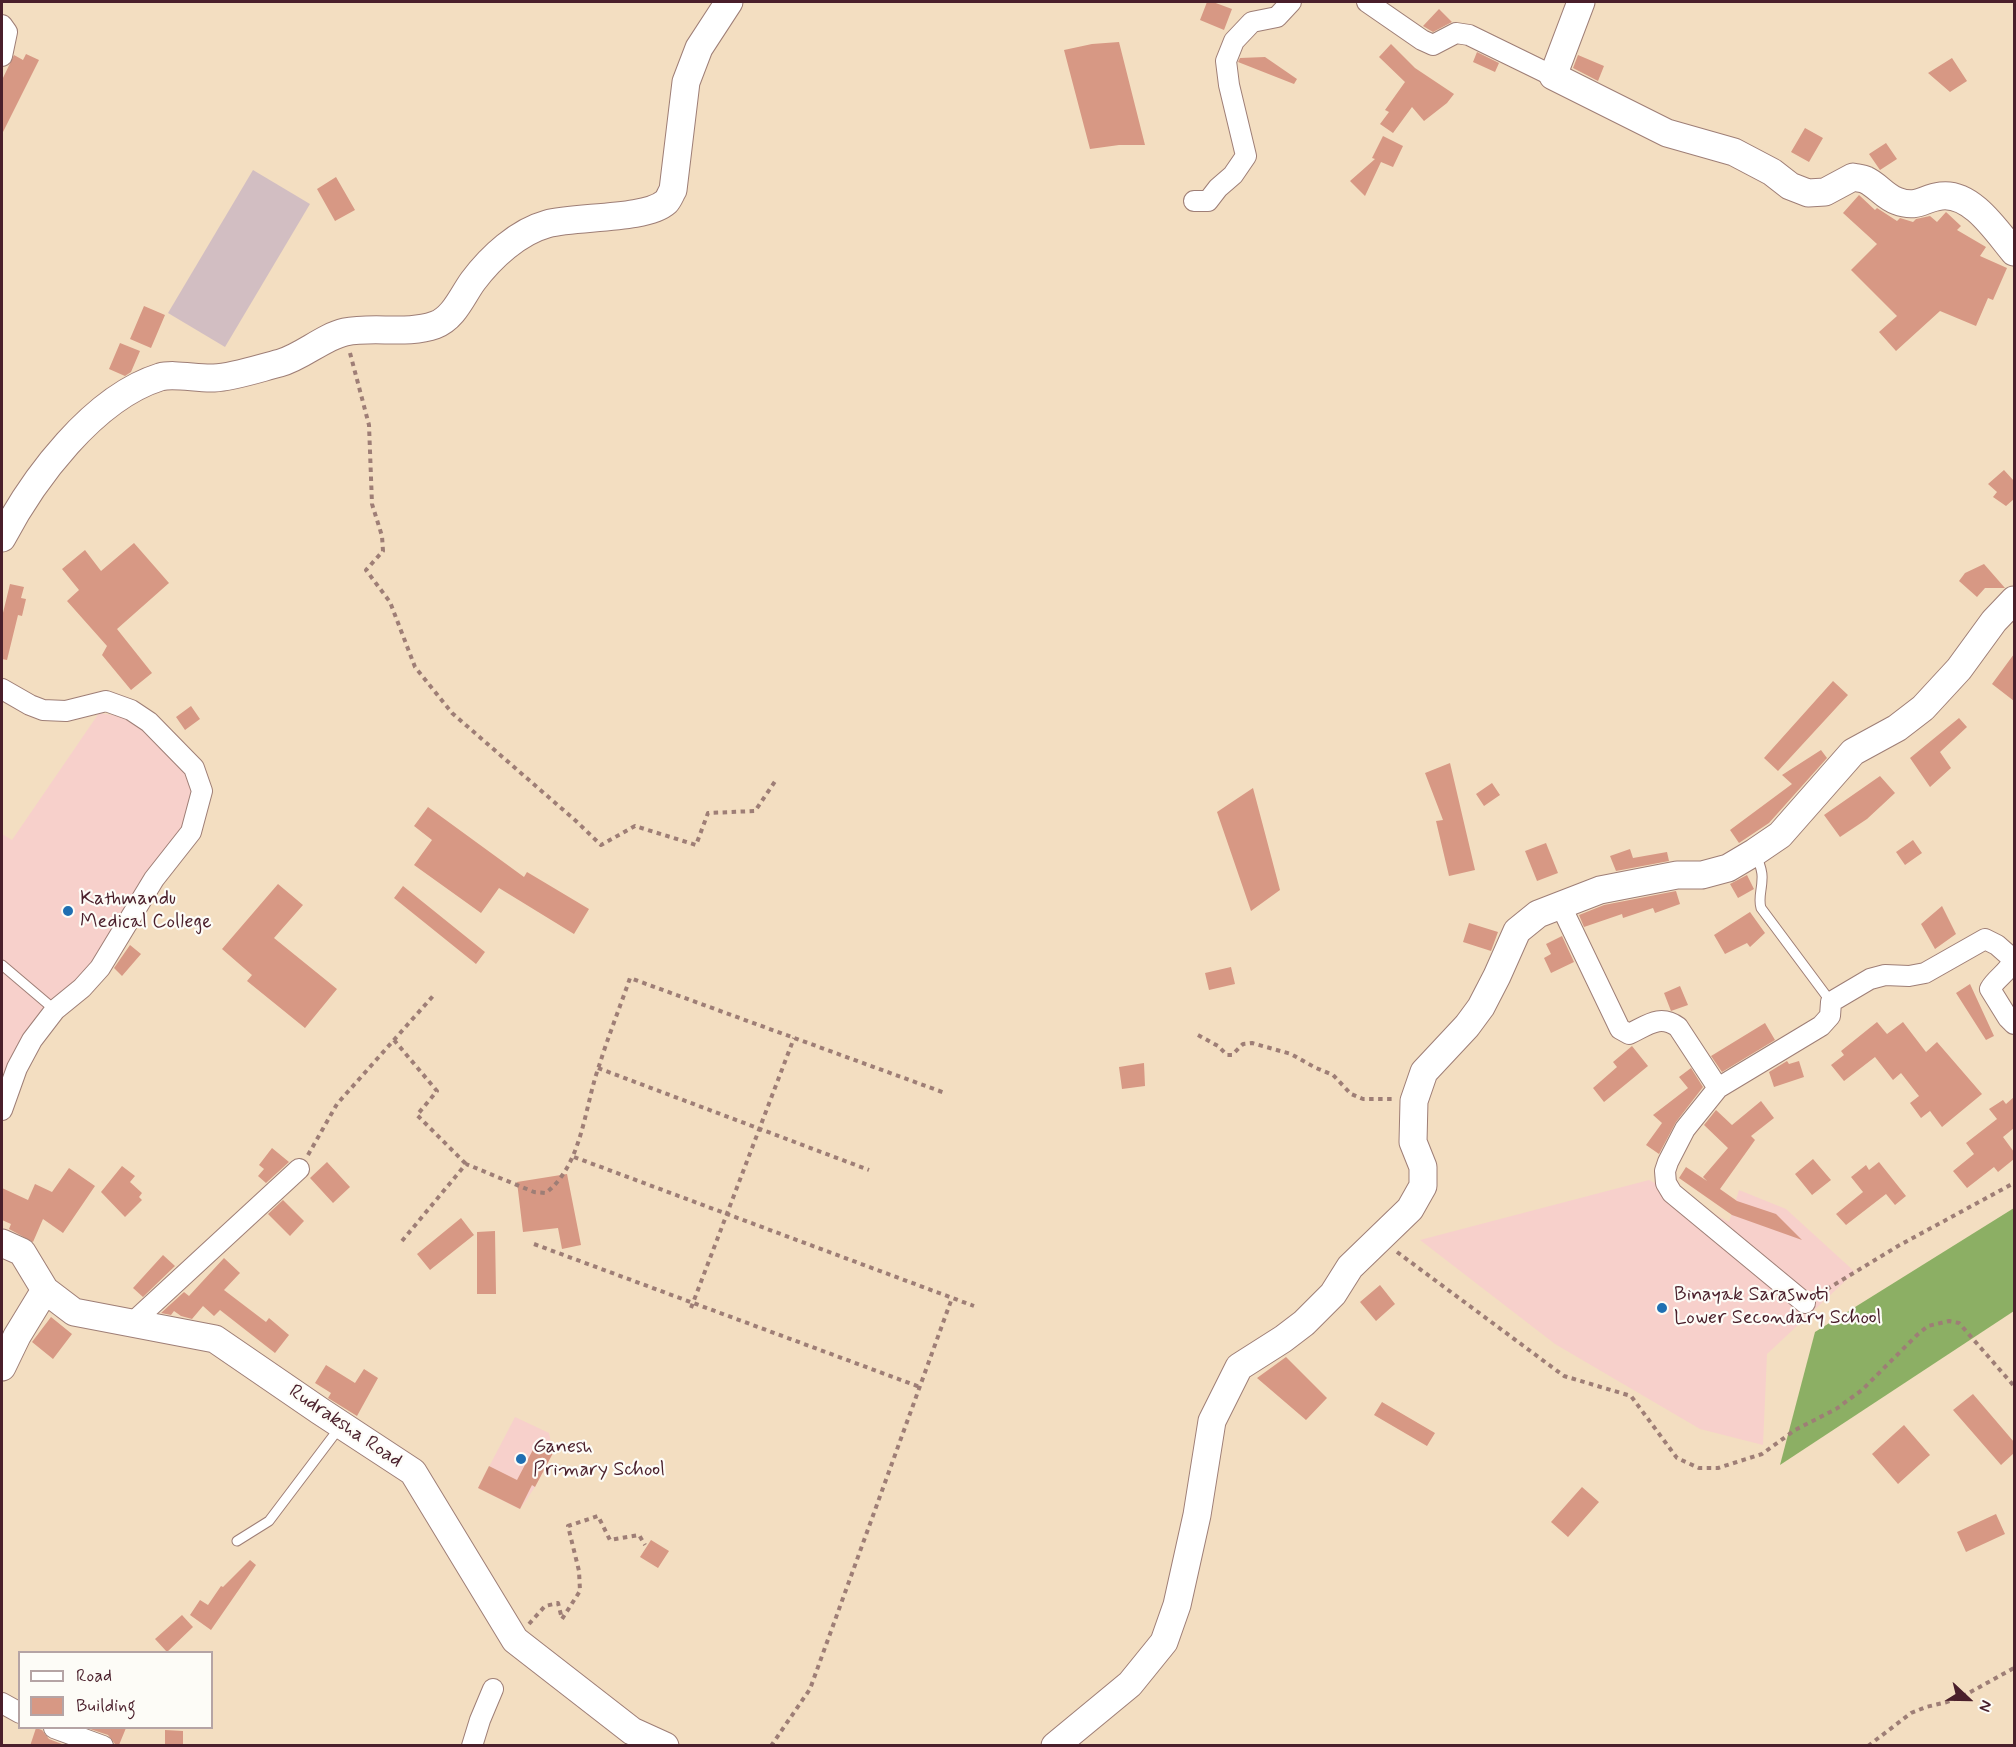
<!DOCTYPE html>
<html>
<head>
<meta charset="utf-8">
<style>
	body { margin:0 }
	#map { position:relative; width:2016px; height:1747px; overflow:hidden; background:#f3dec1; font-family:Mynerve,sans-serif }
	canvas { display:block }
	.frame { position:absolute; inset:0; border:3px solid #4a1f2b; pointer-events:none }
	.legend { position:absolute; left:18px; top:1651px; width:195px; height:78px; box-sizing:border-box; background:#fdfcf7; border:2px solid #b5a4a5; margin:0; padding:8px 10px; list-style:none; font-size:18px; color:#4a1f2b }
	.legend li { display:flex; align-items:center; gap:12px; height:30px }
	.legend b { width:30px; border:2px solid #b5a4a5 }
	.north { position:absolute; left:1938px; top:1669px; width:60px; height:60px; -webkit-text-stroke:4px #fdfcf7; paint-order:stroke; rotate:112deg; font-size:16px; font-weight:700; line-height:24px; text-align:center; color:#4a1f2b }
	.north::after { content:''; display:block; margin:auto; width:21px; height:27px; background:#4a1f2b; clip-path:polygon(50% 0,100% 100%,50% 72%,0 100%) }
</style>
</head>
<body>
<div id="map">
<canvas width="2016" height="1747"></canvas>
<div class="frame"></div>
<ul class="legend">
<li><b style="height:8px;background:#fff"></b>Road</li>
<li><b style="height:16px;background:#d79884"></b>Building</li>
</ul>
<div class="north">N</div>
</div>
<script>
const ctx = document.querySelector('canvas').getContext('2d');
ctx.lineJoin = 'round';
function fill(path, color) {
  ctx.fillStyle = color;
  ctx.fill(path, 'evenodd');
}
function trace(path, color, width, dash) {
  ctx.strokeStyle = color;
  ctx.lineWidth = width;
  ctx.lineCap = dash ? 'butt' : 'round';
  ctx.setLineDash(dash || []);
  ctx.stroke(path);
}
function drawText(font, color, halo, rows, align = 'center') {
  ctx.font = font + ' Mynerve,sans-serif';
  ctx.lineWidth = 4.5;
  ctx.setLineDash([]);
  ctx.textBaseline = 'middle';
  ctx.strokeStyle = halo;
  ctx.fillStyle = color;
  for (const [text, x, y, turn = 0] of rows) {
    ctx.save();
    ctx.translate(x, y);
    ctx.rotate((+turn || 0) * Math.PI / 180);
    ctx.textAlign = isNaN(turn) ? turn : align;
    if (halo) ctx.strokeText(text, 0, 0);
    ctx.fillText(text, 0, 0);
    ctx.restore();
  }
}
const built = new Path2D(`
	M99,713L126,717L149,732L202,791L191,832L115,944L55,1010L2,1110V834L12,840Z
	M1649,1180L1729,1222L1739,1190L1786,1209L1855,1272L1767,1354L1763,1445L1700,1429L1555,1344L1420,1240Z
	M515,1417L549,1433L553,1453L535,1487L520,1509L478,1488Z`);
const industrial = new Path2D(`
	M253,170L310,204L225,347L168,313Z`);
const forest = new Path2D(`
	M2014,1208V1311L1780,1465L1815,1332Z`);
const building = new Path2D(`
	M1207,2H1213L1232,9L1224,30L1200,20Z
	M1439,9L1452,22L1433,32L1423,26Z
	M1119,42L1145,145H1119L1090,149L1064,50L1092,44Z
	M1391,44L1415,68L1454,94L1447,103L1424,121L1412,107L1393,133L1380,124L1389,112L1385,110L1405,82L1379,57Z
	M1477,52L1499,63L1495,72L1473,62Z
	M26,54L39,60L2,134V80L14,55L23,60Z
	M1578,55L1604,66L1598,81L1573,68Z
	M1265,57L1297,79L1294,84L1238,62L1240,58Z
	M1952,58L1967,81L1950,92L1928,73Z
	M1805,128L1823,138L1809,162L1791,152Z
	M1383,136L1403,146L1393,167L1381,162L1365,196L1350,181L1375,159L1372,158Z
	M1886,143L1897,159L1880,170L1869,154Z
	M336,177L355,210L335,221L317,189Z
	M1859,195L1875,210L1877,208L1897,221L1900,218L1913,222L1916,219L1930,216L1937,222L1946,212L1961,226L1957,230L1986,247L1980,256L2007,268L1993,300L1988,298L1976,326L1940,311L1896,351L1879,332L1897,316L1851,270L1877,244L1843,213Z
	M144,306L165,315L151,348L130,339Z
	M120,343L140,351L131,372L125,376L109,369Z
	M2004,470L2014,481V499L2006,506L1993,497L1997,492L1988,484Z
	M134,543L169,583L117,629L152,673L131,690L102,655L107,646L67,601L79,590L62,569L85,550L101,571Z
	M1984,564L2005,588H1985L1977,597L1959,581L1965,573Z
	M10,584L24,587L21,598L26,599L22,616L18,615L7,660L2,659V617Z
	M2014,654V701L1992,684Z
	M1833,681L1848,695L1778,771L1764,758Z
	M191,706L200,719L185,730L176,717Z
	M1959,718L1967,727L1940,752L1951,768L1930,787L1910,758Z
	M1821,750L1827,758L1769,823L1739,843L1730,830L1792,784L1782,775Z
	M1450,763L1475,870L1449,876L1436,821L1443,820L1425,773Z
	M1880,776L1895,793L1867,819L1840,837L1824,815Z
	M1492,783L1500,795L1484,806L1476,794Z
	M1253,788L1280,890L1251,911L1217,812Z
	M428,807L524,877L527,872L589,909L574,934L499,888L481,913L414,865L432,840L414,826Z
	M1913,840L1922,853L1905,865L1896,852Z
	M1546,843L1558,873L1537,881L1525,851Z
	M1630,849L1633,858L1667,852L1669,861L1616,871L1610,856Z
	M1747,875L1754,889L1738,898L1730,884Z
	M278,884L303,905L274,938L337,989L305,1028L247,981L252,975L222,949Z
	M403,886L485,952L476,964L394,898Z
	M1676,891L1680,904L1655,913L1653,908L1623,918L1622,914L1584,927L1579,915L1604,905Z
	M1942,906L1956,934L1935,949L1921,924Z
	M1750,912L1765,933L1750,947L1747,943L1725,954L1714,935Z
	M1469,923L1498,932L1491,951L1463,942Z
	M1562,936L1574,962L1551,973L1544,958L1551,954L1546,944Z
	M130,945L141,954L122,976L114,968Z
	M1231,967L1235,984L1209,990L1205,973Z
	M1970,984L1994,1036L1986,1040L1956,993Z
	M1680,986L1688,1005L1671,1011L1664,993Z
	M1877,1022L1887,1034L1903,1022L1926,1052L1937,1042L1982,1094L1942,1127L1930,1111L1921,1118L1910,1103L1919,1096L1901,1073L1893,1080L1875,1057L1844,1081L1831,1065L1844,1055L1841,1051Z
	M1765,1023L1775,1040L1722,1072L1711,1056Z
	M1632,1046L1648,1066L1604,1102L1593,1088L1617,1067L1613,1062Z
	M1787,1061L1789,1064L1799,1061L1804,1077L1774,1087L1769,1072Z
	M1144,1063L1145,1086L1122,1089L1119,1067Z
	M1691,1068L1703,1087L1676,1122L1659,1154L1646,1145L1662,1123L1653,1115L1688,1088L1679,1077Z
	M2014,1097V1128L2003,1137L2014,1152V1159L1998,1172L1994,1167L1967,1188L1953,1171L1974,1154L1966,1143L1997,1119L1989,1109L2003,1100L2006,1104Z
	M1761,1101L1774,1118L1751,1136L1755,1140L1720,1189L1737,1201L1776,1214L1802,1240L1732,1215L1679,1178L1686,1167L1707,1181L1703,1177L1728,1148L1704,1125L1716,1110L1732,1125Z
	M272,1148L289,1162L266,1183L258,1176L264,1169L259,1165Z
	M1813,1159L1831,1180L1812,1195L1795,1174Z
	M327,1162L350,1187L333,1203L310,1178Z
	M1879,1162L1906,1196L1895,1205L1886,1194L1846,1225L1836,1214L1863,1192L1851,1177L1866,1165L1869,1170Z
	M122,1166L135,1176L130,1182L142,1193L139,1197L142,1200L125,1217L101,1192Z
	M69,1168L95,1186L63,1233L43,1219L33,1242L9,1229L11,1224L2,1220V1188L28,1200L35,1184L52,1192Z
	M567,1174L581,1245L562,1249L558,1228L523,1232L517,1182Z
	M283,1200L304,1221L290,1236L268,1214Z
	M461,1218L474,1235L430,1270L417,1254Z
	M495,1231L496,1294H477V1232Z
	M163,1255L175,1266L143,1297L133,1288Z
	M224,1258L240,1273L224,1290L266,1322L269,1318L289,1335L275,1353L220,1310L214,1316L203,1306L192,1319L181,1316L174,1311L171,1315L161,1313L184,1292L189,1296Z
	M1380,1285L1395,1304L1376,1321L1360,1302Z
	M51,1317L72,1334L53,1359L32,1342Z
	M1286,1357L1327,1398L1306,1420L1257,1378Z
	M326,1365L355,1383L364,1369L378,1378L357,1416L328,1398L331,1393L315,1383Z
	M1973,1394L2014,1442V1453L2001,1465L1953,1410Z
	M1382,1402L1435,1433L1427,1446L1374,1415Z
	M1904,1425L1930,1455L1898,1484L1872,1454Z
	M536,1444L553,1453L535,1487L532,1485L520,1509L478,1488L489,1466L517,1480Z
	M1582,1487L1599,1502L1568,1537L1551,1522Z
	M1996,1514L2005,1534L1966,1552L1957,1532Z
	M651,1540L669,1551L658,1568L640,1557Z
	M250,1560L256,1565L211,1630L190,1615L200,1600L208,1605L221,1586L223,1587Z
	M182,1615L193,1627L167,1652L155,1639Z
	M36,1728L42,1730L49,1739L67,1746H30Z
	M87,1728H126L119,1745L115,1744L108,1735Z
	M165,1730L183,1731V1746H165Z`);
const path = new Path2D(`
	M350,353L369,425L372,504L382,536L383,551L366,570L390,602L415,667L452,713L576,821L601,845L635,826L696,845L708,813L755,811L776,780
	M1198,1035L1218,1046L1227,1055H1232L1243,1044L1252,1043L1291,1054L1316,1068L1333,1075L1351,1094L1363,1099H1392
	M394,1040L437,1091L417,1115L466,1164
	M598,1068L869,1170
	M308,1155L337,1104L433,996
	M574,1157L974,1306
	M402,1241L466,1164L534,1192L546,1193C583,1163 584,1108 599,1066C608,1037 620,1007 630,978L945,1093
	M534,1244L920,1387
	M1397,1252L1564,1376L1631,1396L1677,1458L1699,1468H1718L1762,1454L1795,1430L1836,1409L1862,1390L1917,1335L1928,1326L1949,1321L1959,1323L2014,1386
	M1819,1294L1898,1246L2014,1183
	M691,1308L794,1038
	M529,1624L545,1606L558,1603L562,1619L580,1591L579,1571L568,1526L598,1516L610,1540L639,1535L645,1545
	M771,1746L810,1689L952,1298
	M1868,1746L1911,1713L1926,1707L1947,1702L1967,1694L2014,1668`);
const lane = new Path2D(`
	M1756,855C1759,863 1763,870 1762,879C1762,890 1758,898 1761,908L1831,1002
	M2,965L55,1010
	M237,1541L269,1521L340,1427`);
const street = new Path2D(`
	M1367,2L1422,40L1433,45L1456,33L1469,35L1553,76
	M2,25L7,32L2,56
	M1194,201H1208L1218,188L1233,175L1246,156L1229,85L1226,61L1234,41L1252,22L1277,17L1291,2
	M2,689L30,705L43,710L66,711L106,701L131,710L149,722L194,768L202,791L191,832L154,879L100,968L82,988L55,1010L32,1040L17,1068L2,1110
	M1560,904L1620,1029L1629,1034C1648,1025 1660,1014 1678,1027L1718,1088L1685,1129L1668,1162L1665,1171L1666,1183L1672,1193L1805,1303
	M2013,960C2009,972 1996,978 1990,989L2008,1018L2014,1024
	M1718,1088L1821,1026L1830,1016L1831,1002L1870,979L1885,975L1909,976L1925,973L1985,939L1997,945L2014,960
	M132,1323L299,1169
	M2,1703L20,1713
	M54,1728L103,1746
	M472,1746L480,1720L493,1689`);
const secondary = new Path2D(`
	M1581,2L1553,76L1667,133L1734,152L1772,172L1790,186L1808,193L1825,192L1853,177C1857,178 1862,178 1866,180C1877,185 1885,197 1897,201C1918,209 1923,198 1941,196C1972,192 1997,232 2014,252
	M2,538C33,479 93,398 160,377C174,373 198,379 214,378C234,377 260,368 280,363C302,357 323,337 345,332C374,326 407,335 435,325C454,318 462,296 473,281C491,257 518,232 547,224C576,216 646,220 666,202C669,199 671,193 673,190L686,82L699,48L729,2
	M2,1243L22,1252L45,1290L74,1312L215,1339L320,1411L413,1472L515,1640L632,1731L665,1746
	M2,1367L17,1336L45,1290
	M1055,1746L1130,1684L1164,1642L1177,1605L1197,1515L1212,1421L1239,1367L1283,1339L1304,1323L1333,1294L1350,1267L1410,1209L1423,1186V1167L1413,1142L1414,1101L1424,1072L1467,1026L1481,1007L1497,976L1517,931L1538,914L1600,890L1677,875H1702L1728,868L1755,852L1780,835L1853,752L1897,728L1923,708L1959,669L1994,621L2014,600`);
const markers = [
	[68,911,6,"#1f6fb2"],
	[1662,1308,6,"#1f6fb2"],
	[521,1459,6,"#1f6fb2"]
];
const poiNames = [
	["Kathmandu",80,900],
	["Medical College",80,923],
	["Binayak Saraswoti",1674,1296],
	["Lower Secondary School",1674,1319],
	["Ganesh",533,1448],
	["Primary School",533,1471]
];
const streetNames = [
	["Rudraksha Road",345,1427,34]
];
fill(built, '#f7d0cb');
fill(industrial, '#d2bec2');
fill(forest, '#8caf64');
fill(building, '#d79884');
trace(lane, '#9e7e76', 11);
trace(street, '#9e7e76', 22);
trace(secondary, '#9e7e76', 29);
trace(path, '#9e7e76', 4, [4.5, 4.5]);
trace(lane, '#fff', 9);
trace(street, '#fff', 20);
trace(secondary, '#fff', 27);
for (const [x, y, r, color] of markers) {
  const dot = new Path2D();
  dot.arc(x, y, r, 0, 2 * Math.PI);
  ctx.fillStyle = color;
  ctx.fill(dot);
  trace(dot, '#fdfcf7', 2);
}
drawText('20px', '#4a1f2b', '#fdfcf7', poiNames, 'left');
drawText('20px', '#4a1f2b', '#fdfcf7', streetNames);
</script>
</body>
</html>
